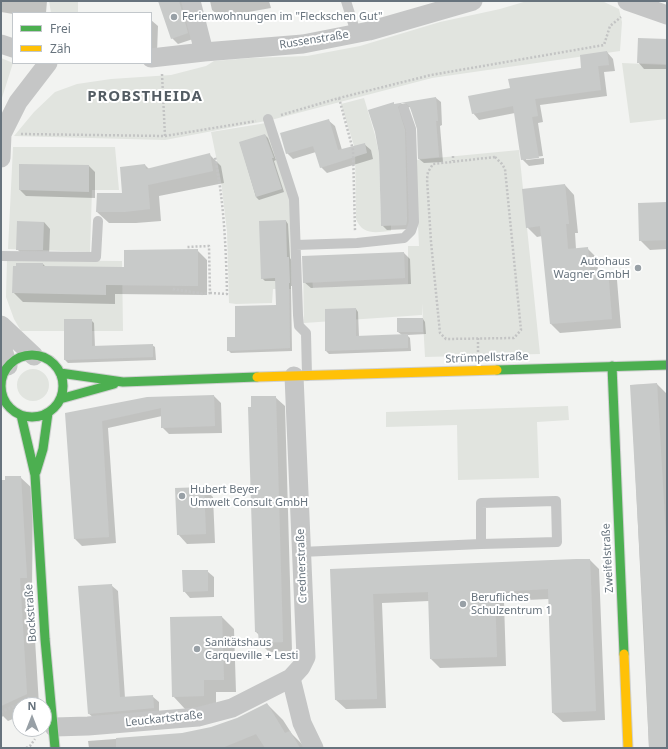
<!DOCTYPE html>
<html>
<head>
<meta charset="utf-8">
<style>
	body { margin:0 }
	#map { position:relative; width:668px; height:749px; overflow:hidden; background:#f2f3f1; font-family:"Noto Sans",sans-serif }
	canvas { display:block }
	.frame { position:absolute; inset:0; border:2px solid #67737d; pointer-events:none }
	.legend { position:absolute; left:12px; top:12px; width:140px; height:52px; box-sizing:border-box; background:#fff; border:1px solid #c2c7cb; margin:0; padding:5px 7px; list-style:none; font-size:12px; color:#67737d }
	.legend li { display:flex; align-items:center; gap:8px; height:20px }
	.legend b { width:20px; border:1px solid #c2c7cb }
	.north { position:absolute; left:12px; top:697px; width:40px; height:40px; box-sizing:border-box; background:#fff; border:1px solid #c2c7cb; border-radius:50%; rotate:0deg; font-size:11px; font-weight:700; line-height:16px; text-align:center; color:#67737d }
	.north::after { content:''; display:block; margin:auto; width:14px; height:18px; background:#98a0a6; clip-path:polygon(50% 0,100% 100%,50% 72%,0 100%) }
</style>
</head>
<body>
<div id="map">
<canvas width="668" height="749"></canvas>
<div class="frame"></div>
<ul class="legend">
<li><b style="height:5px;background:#4caf50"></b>Frei</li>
<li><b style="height:5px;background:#ffc107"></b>Zäh</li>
</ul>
<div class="north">N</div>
</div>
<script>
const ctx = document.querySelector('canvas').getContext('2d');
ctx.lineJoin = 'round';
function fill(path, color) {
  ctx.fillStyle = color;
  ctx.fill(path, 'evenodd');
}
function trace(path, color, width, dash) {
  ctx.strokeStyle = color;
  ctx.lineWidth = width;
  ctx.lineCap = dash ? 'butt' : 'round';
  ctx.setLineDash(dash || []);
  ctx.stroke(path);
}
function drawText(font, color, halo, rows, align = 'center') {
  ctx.font = font + ' "Noto Sans",sans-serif';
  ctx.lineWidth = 4;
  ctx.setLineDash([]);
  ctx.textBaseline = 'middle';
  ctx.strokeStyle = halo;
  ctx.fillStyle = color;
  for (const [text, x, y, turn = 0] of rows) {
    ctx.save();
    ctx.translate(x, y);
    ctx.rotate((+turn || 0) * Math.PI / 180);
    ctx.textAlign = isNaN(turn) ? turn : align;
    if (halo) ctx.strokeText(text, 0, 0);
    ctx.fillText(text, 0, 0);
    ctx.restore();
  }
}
const green = new Path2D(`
	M49,1H78V13H51Z
	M527,1H602L619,9L622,22L620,51L432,78L271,120L165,140L14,136L34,112L55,92L77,84L111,79L171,75L206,66L214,61L251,58L307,56L360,46L440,22L500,9Z
	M1,58L13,63L1,101Z
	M622,63L667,65V119L630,123Z
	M364,98L375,135L379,154L381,225H391V231C376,232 363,236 356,219L355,149L341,104Z
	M266,123L290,200L291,289H273L272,303L236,304L229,303L227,232L221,181L211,132Z
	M13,147H115L119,190H92L90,252L8,249Z
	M519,150L540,354L425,357L422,303V315L304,323L303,264H311L313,288L408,284V246H419L415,160Z
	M7,260L122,261L123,331H21L14,319L6,297Z
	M17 385a16 16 0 1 1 32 0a16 16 0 1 1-32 0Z
	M568,406L569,420L537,422L539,478L458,480L457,425L386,427V412Z`);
const shadow = new Path2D(`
	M1,1H47L46,13L13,14L1,12Z
	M159,1H183L193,39L178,44L172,38Z
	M210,1H269L271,8L220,17L212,10Z
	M151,20L158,26L157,53L151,52Z
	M667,40V69H644L638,62Z
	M607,52L613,59L615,71L604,72L607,96L540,105L543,122L538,123L543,156L526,158V160L544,158V164L529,166L522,159L515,113L479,120L473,113L511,88L582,69Z
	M436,98L441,102L442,125L440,126L443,162L424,163L419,159L418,127L410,107L404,109L409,136L411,229L387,230L382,225L394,104L395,105Z
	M328,120L335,126L342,150L364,144L371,150L373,159L327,173L321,167L316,152L293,159L287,153Z
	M265,135L268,138L276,160L274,161L284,192L259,200L256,197L240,143Z
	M209,154L221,166L224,183L159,196L161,221L136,223H109L97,212L123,194L145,165L149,169Z
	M89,166L95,172V198L26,196L20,190Z
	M565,185L574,195L578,233H575L576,249L587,248L597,258L598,272L607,271L617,280L621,328L560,333L551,324L542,236L537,237L527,227Z
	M667,203V249L650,250L640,240Z
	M286,221L288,224L290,258L292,261L293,286H291L292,351L231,353L228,350L236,338L277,306L276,281H265L262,278Z
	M44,222L50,229L49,256L23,255L17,249Z
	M197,250L207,260V295L115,294V304L23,302L13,292L43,264L46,267L125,268Z
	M404,253L410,259L411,284L311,288L304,282Z
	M356,309L358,312L359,337L402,335L398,332V319H423L425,322L426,334L407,335L410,338L411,351L329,354L326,351Z
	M91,320L94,323L95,347L152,345L155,347L156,360L68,363L65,360Z
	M657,384L666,393L667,406V748H649L631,385Z
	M214,396L221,403L222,433L169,434L162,427V416L108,428L116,543L82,546L75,539L66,414Z
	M275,397L285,406L292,651L269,652L260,643V636L256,632L249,408Z
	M20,477L33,489L32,590L39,705H20V716L8,721L3,716L1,718V481Z
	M204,488L213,497L215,543L187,544L178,534Z
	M590,560L599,569L605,720L563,722L553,713L549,599L504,601L506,666L440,668L431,659L429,601L382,603L386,708L346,709L336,700L331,570Z
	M207,571L214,577V597L190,598L184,591Z
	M111,585L118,591L125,698L152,696L159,702V714L95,719L88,713Z
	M222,617L234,629L236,692H216V708L185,709L173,696Z
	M267,704L283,720L292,734L306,748H89L88,741L182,734L211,728L235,720Z`);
const building = new Path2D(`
	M158,1H179L188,33L171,39Z
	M638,38L667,39V64L637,63Z
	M607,51L609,65L598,66L601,90L535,99L538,116L532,117L539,158L521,160L513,106L472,114L468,96L510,88L508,79L581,68L580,55Z
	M436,97L438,121H436L439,157L418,159L417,129L410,107L405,103H402L398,107L405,130L407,221L406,225L381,226L379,154L375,132L368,110L394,102V104Z
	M329,119L338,150L365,143L367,153L320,168L313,146L286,154L280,133Z
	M265,134L274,158H272L282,189L256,197L239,142Z
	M210,153L213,171L148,185L150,209L124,212H96L97,193H122L120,167L145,164L146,169Z
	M19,164L89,165V192L19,190Z
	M565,184L569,224H566L568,249L588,247L590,272L608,270L612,319L550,324L540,226L526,228L522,189Z
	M667,202V240L639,241L638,203Z
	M286,220L287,257H289L290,283H289L290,348L227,351V337H235V306L276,305L275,278L261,279L259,221Z
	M17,221L44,222L43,250H16Z
	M198,249V286L106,285V295L12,293L13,266H16V263H43V266L124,267V250Z
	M404,252L405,278L303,283L302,256Z
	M356,308V336L408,334V348L325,351V309Z
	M397,318H423V332H397Z
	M64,319H92V346L153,344V357L64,360Z
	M657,383L667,555V748H649L644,632L630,385Z
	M214,395L215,426L161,428V408L102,421L109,537L74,539L65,413L147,397Z
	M251,396H276L283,642L259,643L258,632H255L248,407H251Z
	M5,476H21L27,578H20L27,694L1,706V480H5Z
	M204,487L206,534L177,535L175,488Z
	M576,559H590L596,711L552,713L548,589L495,592L497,657L430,659L428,592L373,594L377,699L335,700L330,569Z
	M182,570H208V591L183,592Z
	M112,584L120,697L153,695L154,708L88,714L78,586Z
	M222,616L224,680H204V696L172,697L170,617Z
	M267,703L285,733L290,731L300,748H265L256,734L222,748H116V738L182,733L211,727L237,718Z`);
const path = new Path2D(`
	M162,74L165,136
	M339,98L353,150L355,231
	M281,115L339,98L431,75L604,45L610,26L621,17
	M21,134L165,136L256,121
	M453,156V161
	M495,157L502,164L505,169L521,330L514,338L446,339L440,333L431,242L427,179L428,172L433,164Z
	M173,289L203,294L210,293L209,246L187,247
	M210,293L227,294C226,248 224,202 215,157
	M478,338V352
	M1,712L14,706L33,703
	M26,748L30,746L35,739`);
const lane = new Path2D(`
	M346,1L356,33
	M268,119L294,199L298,315L299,326L306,333L307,376
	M296,245L357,243L404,238L411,231L414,222L411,129L404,109
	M1,256L96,257L98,221
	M556,501L557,542L481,544V503Z
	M301,552L481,544`);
const street = new Path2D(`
	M191,1L204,52
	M627,1L667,15
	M1,44L13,48
	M151,58L204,52L303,44L369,31L473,1
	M1,158L2,134L18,102L48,63
	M1,325L34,356
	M1,343L8,366
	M294,376L306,657L301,667L291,678L302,723L314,748
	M54,727L88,726L198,717L232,708L291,678`);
const fast = new Path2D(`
	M1 386a31 31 0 1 1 62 0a31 31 0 1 1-62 0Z
	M612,366L624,654
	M497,370L667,365
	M60,373L123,382L257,377
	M60,399L114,384
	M21,415L35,475L45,639L55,748
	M36,472L43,449L48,413`);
const slow = new Path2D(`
	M257,377L497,370
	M624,654L628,748`);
const markers = [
	[174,17,4,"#98a0a6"],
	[638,268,4,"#98a0a6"],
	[182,496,4,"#98a0a6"],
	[463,604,4,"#98a0a6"],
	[197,649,4,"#98a0a6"]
];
const poiNames = [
	["Ferienwohnungen im \"Fleckschen Gut\"",182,17],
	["Autohaus",630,262,"right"],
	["Wagner GmbH",630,275,"right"],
	["Hubert Beyer",190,490],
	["Umwelt Consult GmbH",190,503],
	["Berufliches",471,598],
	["Schulzentrum 1",471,611],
	["Sanitätshaus",205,643],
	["Carqueville + Lesti",205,656]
];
const streetNames = [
	["Russenstraße",314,40,-9],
	["Strümpellstraße",487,358,-2],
	["Zweifelstraße",608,558,-93],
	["Crednerstraße",302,566,-92],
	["Bockstraße",31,613,-94],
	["Leuckartstraße",164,719,-6]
];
const districtNames = [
	["PROBSTHEIDA",145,97]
];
fill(green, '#e1e4df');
fill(shadow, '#0003');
fill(building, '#c8cac9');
trace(fast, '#cfd0d0', 11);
trace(slow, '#cfd0d0', 11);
trace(path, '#c3c4c4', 2.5, [2, 2]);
trace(lane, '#c5c6c6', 10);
trace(street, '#c5c6c6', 19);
trace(fast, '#4caf50', 9);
trace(slow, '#ffc107', 9);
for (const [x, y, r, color] of markers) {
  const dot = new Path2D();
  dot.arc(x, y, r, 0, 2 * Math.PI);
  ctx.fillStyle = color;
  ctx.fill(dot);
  trace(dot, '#fff', 1.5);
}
drawText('11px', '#67737d', '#fff', poiNames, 'left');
drawText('11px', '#67737d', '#fff', streetNames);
ctx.letterSpacing = '1px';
drawText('bold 15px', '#535c63', '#fff', districtNames);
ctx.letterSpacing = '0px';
</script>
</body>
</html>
